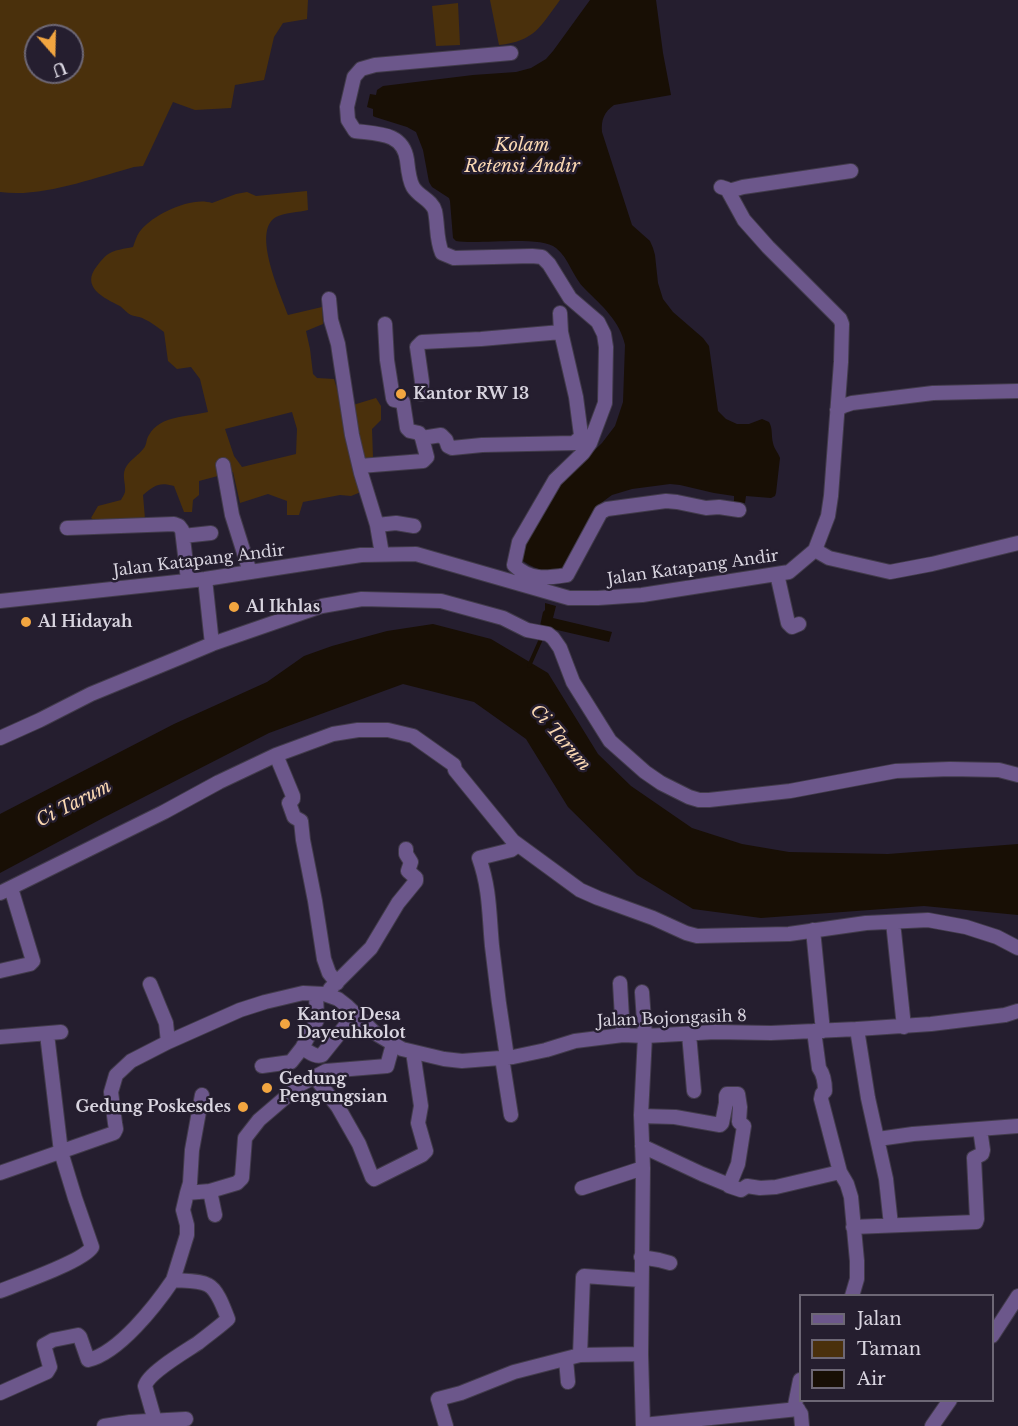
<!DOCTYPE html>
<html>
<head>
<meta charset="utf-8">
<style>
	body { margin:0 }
	#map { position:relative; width:1018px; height:1426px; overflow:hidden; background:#251e2f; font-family:"Libre Baskerville",serif }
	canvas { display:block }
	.legend { position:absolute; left:799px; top:1294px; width:195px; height:108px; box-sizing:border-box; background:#251e2f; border:2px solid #6d6775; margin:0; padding:8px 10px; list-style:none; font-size:18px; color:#d8d4df }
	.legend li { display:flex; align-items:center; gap:12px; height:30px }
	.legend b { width:30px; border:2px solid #6d6775 }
	.north { position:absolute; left:24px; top:24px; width:60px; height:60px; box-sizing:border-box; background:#251e2f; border:2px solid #6d6775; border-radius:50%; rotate:160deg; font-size:16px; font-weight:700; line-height:24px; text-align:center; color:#d8d4df }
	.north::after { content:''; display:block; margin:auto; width:21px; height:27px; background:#f2a540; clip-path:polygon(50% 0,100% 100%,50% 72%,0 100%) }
</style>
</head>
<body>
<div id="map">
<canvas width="1018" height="1426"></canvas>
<ul class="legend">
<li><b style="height:8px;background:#6c578b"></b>Jalan</li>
<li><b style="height:16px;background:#4a300c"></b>Taman</li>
<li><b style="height:16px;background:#180f05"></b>Air</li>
</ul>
<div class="north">U</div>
</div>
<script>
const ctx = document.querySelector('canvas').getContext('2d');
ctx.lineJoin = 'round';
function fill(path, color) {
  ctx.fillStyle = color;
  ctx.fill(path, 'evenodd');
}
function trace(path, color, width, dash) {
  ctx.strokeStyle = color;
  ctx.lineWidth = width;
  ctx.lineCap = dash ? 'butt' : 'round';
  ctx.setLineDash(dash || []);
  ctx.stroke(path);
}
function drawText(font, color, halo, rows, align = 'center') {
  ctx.font = font + ' "Libre Baskerville",serif';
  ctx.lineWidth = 5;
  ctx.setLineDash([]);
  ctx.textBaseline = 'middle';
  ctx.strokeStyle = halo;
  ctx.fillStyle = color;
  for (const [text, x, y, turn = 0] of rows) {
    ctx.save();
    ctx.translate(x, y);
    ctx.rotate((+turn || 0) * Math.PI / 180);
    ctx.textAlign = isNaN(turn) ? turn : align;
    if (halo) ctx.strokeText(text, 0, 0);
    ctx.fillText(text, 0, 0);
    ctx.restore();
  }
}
const green = new Path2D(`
	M0,0H308L307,19L283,23L274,37L264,80L235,85L231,108L195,110L173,102L143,166L134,167C93,178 42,198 0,192ZM36,36H72V72H36Z
	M490,0H560C540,27 535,41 499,45Z
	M458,3L460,45L436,46L432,6Z
	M307,191L308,210C300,212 283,213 276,217C251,231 281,295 288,315L322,307L323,324L306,331L310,349L313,374L317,378L334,379L343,408L376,398L381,406V420L372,429L373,458L352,463L361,492L351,496L340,495L303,502L299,515H287V501L268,494L240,503L233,472L199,481V495L193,500L192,512H184L174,486C159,482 155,485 143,495L145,519L97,522L91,518L98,506L121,500C122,498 124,495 125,492C126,484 122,477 125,469C129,460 138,456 144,448C147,444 146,439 149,435C160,415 188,417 208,412L200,379L191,367L177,369L168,361L164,332C157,327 151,322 144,319C140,316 135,317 131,315C127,313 124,309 120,306C104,298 80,287 97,266C109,250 113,251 133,247C135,242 137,234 141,230C154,214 192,196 212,203L236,194L247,192L256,196ZM292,412L297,429L296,454L242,467L234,456L225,429Z`);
const water = new Path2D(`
	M590,0H656L663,53L671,95L614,105C604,112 601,120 602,132L632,225L650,241L653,248L655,255L658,283L663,299L673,312L703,338L709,346L718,411L726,419L737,424H749L762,419L769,422C773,429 771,435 773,443C774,449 778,452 780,458L776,493L775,496L771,498L746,496L745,503L734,502V496L714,493L680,485L670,484L632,489L612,495L601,503L566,565C551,576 537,570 523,561L524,546L561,483L602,443L615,426L623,402L625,345C620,321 602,306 585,289C573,278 569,258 556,248C540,235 479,245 456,241L453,238L450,201L449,198L432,187L429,182L423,150L416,132L407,127L375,117L373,116V109L367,107L370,94L376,95L377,90L383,86L473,75L516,72L531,68L546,59L553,51Z
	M545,603L556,606L553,618L612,632L609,642L540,626L543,612L545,610Z
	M433,624L491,639L548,673L598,754L631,786L692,828L742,844L789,852L888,854L1018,844V915L924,906L761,918L693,909L637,875L568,807L526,739L474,702L403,684L269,733L103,818L0,873V814L174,724L267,682L304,656L332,646L387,631Z`);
const stream = new Path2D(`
	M529,666L541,639`);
const minor = new Path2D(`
	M511,53L375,65L361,69L354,77L347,107L348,120L355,131C377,134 403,132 407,160C408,169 409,180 413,187C419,197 432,200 435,211C438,226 436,239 442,253L454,258L532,256L542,257L549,264L570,298L598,322L604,334L606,347L605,403L590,443L583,453L555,480L519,542L514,565C530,581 547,578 567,575L601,512L607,509L666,501L677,502L706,508L719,507L739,510
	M729,191L743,187L851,171
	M329,299L331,320L338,344L341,364L352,435L361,473L377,525
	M421,394L422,382L417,347L422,342L481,339L561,332L560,313
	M837,410L843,406L852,403L933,393L1018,391
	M422,438L441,435L446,440L448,446L452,448L482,445L574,443L580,438L581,435L576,397L561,332
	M223,465L232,515L250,572
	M360,466L423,461L427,457L422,438L419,433L410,431L407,428L403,402L394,400L393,398L387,360L385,324
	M67,528L174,524L179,526L182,530L188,580
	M183,536L211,533
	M815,550L829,558L890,572L932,564L1018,543
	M382,554L377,525L396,523L414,526
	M777,574L788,623L792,627L799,624
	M205,579L212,644
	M0,601L205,579L361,555L416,554L569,598H598L642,595L789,572L815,550L828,516L831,496L841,362L842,324L840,319L768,247L744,220L727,189L721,187
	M0,738L40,720L91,694L181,657L212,644L322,606L362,599L441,601L503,618L527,630L548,634L553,638L560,648L573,682L610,741L645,772L661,783L689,797L699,800H709L790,791L896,771L950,769L999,770L1018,775
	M276,755L293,796V799L289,803L294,817L301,821L303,840L315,901L324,959L329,973L337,983
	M0,893L164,812L219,782L276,755L333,734L358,730H388L413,736L454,765L455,770L513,841L580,890L598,898L653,918L686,933L697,936L789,934L866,923L928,920L966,927L997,937L1018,948
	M893,922L904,1027
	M813,930L823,1031
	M0,971L30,964L33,961L11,888
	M620,983L623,1035
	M150,984L166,1023L168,1042
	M330,989L371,948L398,903L416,881V878L408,871L411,862L406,854V849
	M642,992L645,1036L641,1115L643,1168L641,1354L643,1426
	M857,1029L868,1098L886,1179L891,1225
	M814,1031L819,1068C824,1075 825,1083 825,1091L822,1094L821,1099L840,1172L847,1184L851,1197L857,1261V1279L852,1296
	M689,1034L694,1091
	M0,1037L61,1032
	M302,1048C308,1051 316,1058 322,1055L355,1014
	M507,1057C501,1020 496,983 492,946C489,914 490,889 479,858L511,850L518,845
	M502,1058L511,1115
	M262,1066L291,1062L302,1048L317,1020L316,994
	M314,1076L338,1107L359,1144L372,1177L374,1179L422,1155L426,1151L418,1123L421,1106L413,1052
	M202,1095L192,1150L190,1183L187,1193L210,1191L237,1183L242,1178L245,1138L259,1120L301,1084L326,1071L387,1066L393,1044
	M641,1116L675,1117L720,1125L722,1123L726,1103V1096L727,1094H738L740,1107L739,1122L744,1126L738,1164L729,1186L741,1190L747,1186L760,1188L776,1187L840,1172
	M878,1139L913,1134L1018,1126
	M642,1146L702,1174L729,1185
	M0,1173L114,1133L116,1129L115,1123L111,1092L116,1075L131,1061L168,1042L240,1010L265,1002L303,993L324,994L338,999L347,1006L375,1033L402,1049L444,1059L462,1061L513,1057L546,1050L575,1041L623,1035L645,1036L715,1032L771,1033L857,1029L931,1024L1005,1015L1018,1011
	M582,1188L643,1168
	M210,1191L215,1215
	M853,1227L976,1222L977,1219L974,1158L982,1154L983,1150L980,1129
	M641,1257L659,1260L670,1263
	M0,1291C18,1284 84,1261 92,1247L75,1198L61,1152L47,1034
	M992,1336L1018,1296
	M580,1355L641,1354
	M566,1360L568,1382
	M800,1380L795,1405L801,1414L802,1426
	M0,1393L47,1372L50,1367L44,1345L53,1340L78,1335L80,1337L88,1360C119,1353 156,1305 173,1280
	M155,1421L145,1386C148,1373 186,1351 198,1343C208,1335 219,1327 228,1319C224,1309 218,1290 208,1285C199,1280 184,1281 173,1280L187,1235V1225L183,1210L187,1193
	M643,1425L798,1409
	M104,1426L130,1422L186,1419
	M446,1426L438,1399L461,1393L514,1372L580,1355L583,1277L584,1276L641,1280
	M932,1426L950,1400`);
const markers = [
	[401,394,6,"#f2a540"],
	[234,607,6,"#f2a540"],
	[26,622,6,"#f2a540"],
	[285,1024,6,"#f2a540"],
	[267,1088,6,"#f2a540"],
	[243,1107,6,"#f2a540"]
];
const poiNames = [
	["Kantor RW 13",413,394],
	["Al Ikhlas",246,607],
	["Al Hidayah",38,622],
	["Kantor Desa",297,1015],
	["Dayeuhkolot",297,1033],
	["Gedung",279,1079],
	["Pengungsian",279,1097],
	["Gedung Poskesdes",231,1107,"right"]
];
const streetNames = [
	["Jalan Katapang Andir",199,561,-7],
	["Jalan Katapang Andir",693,568,-8],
	["Jalan Bojongasih 8",672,1019,-2]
];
const waterNames = [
	["Kolam",522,146],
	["Retensi Andir",522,167],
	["Ci Tarum",560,738,49],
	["Ci Tarum",74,804,-27]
];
fill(green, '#4a300c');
fill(water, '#180f05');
trace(stream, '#180f05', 4);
trace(minor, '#423b4b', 16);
trace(minor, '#6c578b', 14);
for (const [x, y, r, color] of markers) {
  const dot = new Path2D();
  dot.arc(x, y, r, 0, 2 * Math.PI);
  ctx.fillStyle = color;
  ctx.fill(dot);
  trace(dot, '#251e2f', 2);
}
drawText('bold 16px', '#d8d4df', '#251e2f', poiNames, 'left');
drawText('16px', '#d8d4df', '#251e2f', streetNames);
drawText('italic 18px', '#f9d7b2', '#251e2f', waterNames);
</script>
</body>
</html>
